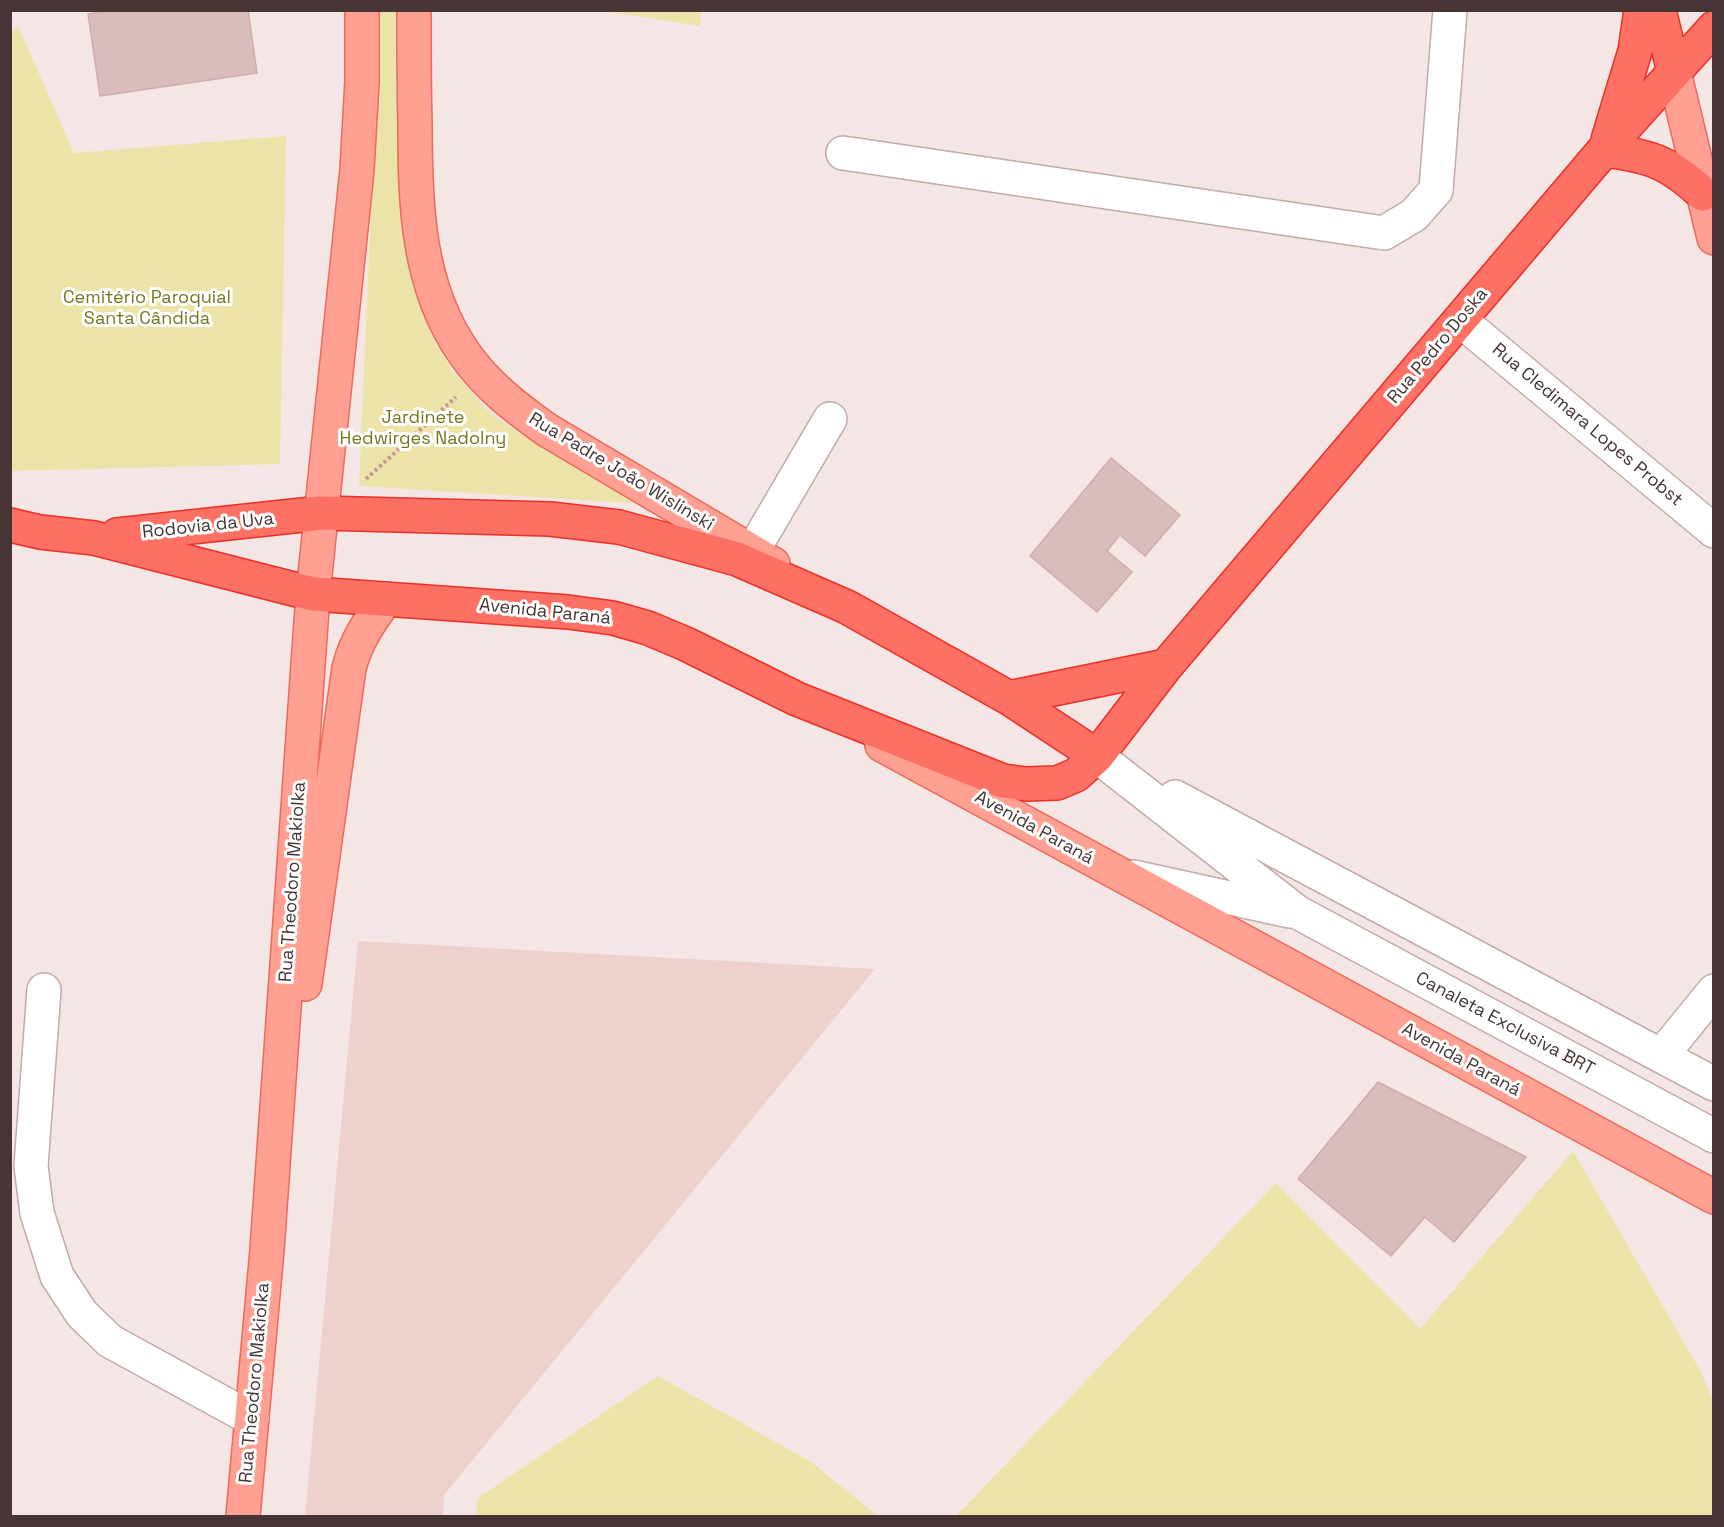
<!DOCTYPE html>
<html>
<head>
<meta charset="utf-8">
<style>
	body { margin:0 }
	#map { position:relative; width:1724px; height:1527px; overflow:hidden; background:#f4e6e4; font-family:"Space Grotesk",sans-serif }
	canvas { display:block }
	.frame { position:absolute; inset:0; border:12px solid #473434; pointer-events:none }
</style>
</head>
<body>
<div id="map">
<canvas width="1724" height="1527"></canvas>
<div class="frame"></div>
</div>
<script>
const ctx = document.querySelector('canvas').getContext('2d');
ctx.lineJoin = 'round';
function fill(path, color) {
  ctx.fillStyle = color;
  ctx.fill(path, 'evenodd');
}
function trace(path, color, width, dash) {
  ctx.strokeStyle = color;
  ctx.lineWidth = width;
  ctx.lineCap = dash ? 'butt' : 'round';
  ctx.setLineDash(dash || []);
  ctx.stroke(path);
}
function drawText(font, color, halo, rows, align = 'center') {
  ctx.font = font + ' "Space Grotesk",sans-serif';
  ctx.lineWidth = 6;
  ctx.setLineDash([]);
  ctx.textBaseline = 'middle';
  ctx.strokeStyle = halo;
  ctx.fillStyle = color;
  for (const [text, x, y, turn = 0] of rows) {
    ctx.save();
    ctx.translate(x, y);
    ctx.rotate((+turn || 0) * Math.PI / 180);
    ctx.textAlign = isNaN(turn) ? turn : align;
    if (halo) ctx.strokeText(text, 0, 0);
    ctx.fillText(text, 0, 0);
    ctx.restore();
  }
}
const education = new Path2D(`
	M358,941L875,969L444,1495L443,1516H305Z`);
const green = new Path2D(`
	M377,11H401L408,243L413,285L431,334L451,369L491,414L527,438L645,504L359,486L371,210Z
	M602,11H701L700,26Z
	M18,26L74,153L286,136L280,464L11,471L10,34Z
	M1573,1151L1701,1372L1713,1400V1516H956L1276,1183L1420,1329Z
	M658,1376L811,1462L878,1516H476L478,1498Z`);
const building = new Path2D(`
	M113,10H248L257,73L100,96L88,14Z
	M1111,458L1180,515L1145,556L1120,535L1107,551L1132,572L1097,612L1030,556Z
	M1378,1082L1526,1157L1454,1242L1425,1217L1391,1256L1298,1179Z`);
const path = new Path2D(`
	M366,479L456,397`);
const minor = new Path2D(`
	M843,153L1384,233L1414,215L1436,190L1450,10
	M1460,320L1714,531
	M752,552L830,419
	M1097,756L1297,912L1714,1136
	M1175,797L1714,1084
	M1134,877L1289,911
	M44,990L31,1166L37,1213L57,1276L82,1314L110,1341L252,1419
	M1661,1056L1714,991`);
const major = new Path2D(`
	M414,10C414,49 414,87 415,125C415,203 417,286 464,353C486,385 516,408 547,430L773,564
	M1674,72L1714,238
	M882,745L1714,1197
	M305,984L349,668C356,641 369,622 386,599
	M243,1516L267,1250L313,594L357,170L362,81V10`);
const highway = new Path2D(`
	M1659,10L1674,72
	M1608,140L1635,51L1641,10
	M1604,150C1650,156 1669,162 1703,194
	M10,525L40,532L94,538L313,594L568,612L613,618L648,628L686,644L797,699L1003,781L1026,784L1057,783L1076,775L1097,756L1166,666L1604,150L1714,28
	M117,535L321,513L550,519L619,527L737,559L847,607L1009,698L1097,756
	M1009,698L1166,666`);
const parkNames = [
	["Cemitério Paroquial",147,298],
	["Santa Cândida",147,319],
	["Jardinete",423,418],
	["Hedwirges Nadolny",423,439]
];
const streetNames = [
	["Rua Pedro Doska",1438,346,-50],
	["Rua Cledimara Lopes Probst",1587,425,40],
	["Rua Padre João Wislinski",621,472,31],
	["Rodovia da Uva",208,526,-6],
	["Avenida Paraná",545,612,6],
	["Avenida Paraná",1034,828,29],
	["Rua Theodoro Makiolka",293,882,-86],
	["Canaleta Exclusiva BRT",1505,1024,28],
	["Avenida Paraná",1461,1060,29],
	["Rua Theodoro Makiolka",255,1383,-85]
];
fill(education, '#eed1cd');
fill(green, '#ece3a9');
fill(building, '#d9bcbc');
trace(building, '#d2acac', 1.5);
trace(minor, '#c3aba9', 36);
trace(major, '#ee6959', 36);
trace(highway, '#eb3028', 36);
trace(path, '#c39996', 4, [3, 3]);
trace(minor, '#fff', 33);
trace(major, '#ffa092', 33);
trace(highway, '#ff7064', 33);
drawText('18px', '#767821', '#fff', parkNames);
drawText('18px', '#473434', '#fff', streetNames);
</script>
</body>
</html>
